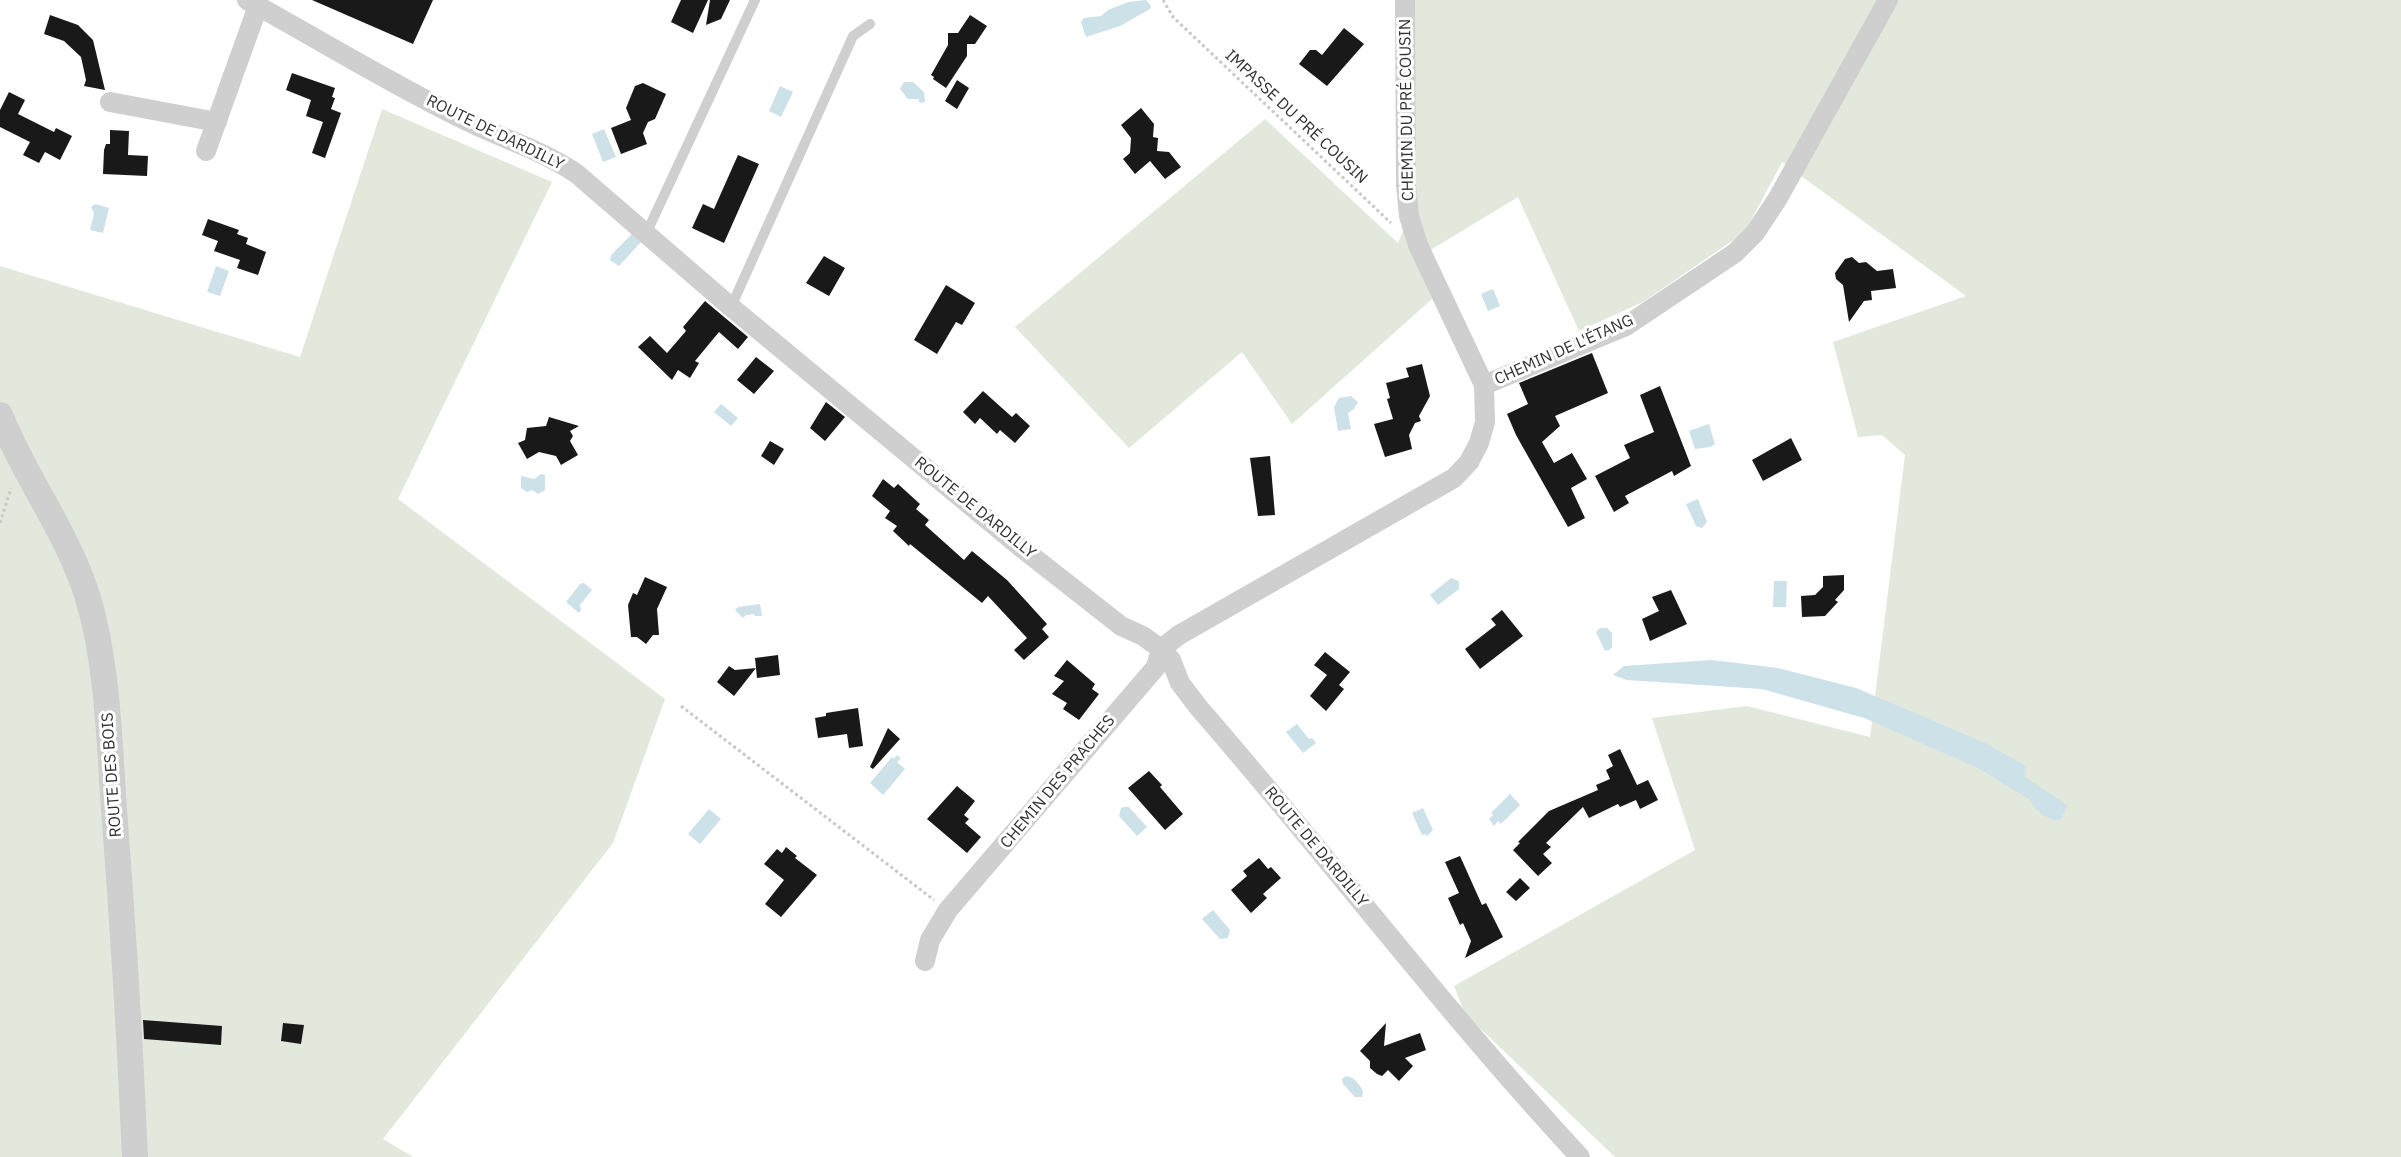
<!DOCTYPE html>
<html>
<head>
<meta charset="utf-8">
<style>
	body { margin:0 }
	canvas { display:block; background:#fff }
</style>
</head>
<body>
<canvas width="2401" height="1157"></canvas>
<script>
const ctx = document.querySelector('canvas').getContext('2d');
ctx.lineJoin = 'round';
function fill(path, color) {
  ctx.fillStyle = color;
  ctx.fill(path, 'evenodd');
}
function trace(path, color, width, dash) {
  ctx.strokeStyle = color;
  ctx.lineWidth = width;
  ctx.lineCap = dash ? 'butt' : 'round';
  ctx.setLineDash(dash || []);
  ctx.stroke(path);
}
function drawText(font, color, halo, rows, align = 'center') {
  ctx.font = font + ' "IBM Plex Sans",sans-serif';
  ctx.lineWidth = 6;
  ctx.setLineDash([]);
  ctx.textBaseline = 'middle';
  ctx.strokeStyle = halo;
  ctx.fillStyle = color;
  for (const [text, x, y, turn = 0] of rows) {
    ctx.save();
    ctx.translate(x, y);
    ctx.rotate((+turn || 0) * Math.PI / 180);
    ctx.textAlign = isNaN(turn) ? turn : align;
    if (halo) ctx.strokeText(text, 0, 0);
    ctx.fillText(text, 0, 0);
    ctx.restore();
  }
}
const green = new Path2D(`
	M1415,0H2401V1157H1615L1465,1014L1454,986L1695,850L1652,718L1747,706L1870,737L1905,455L1882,435L1858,437L1833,342L1966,296L1782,162L1745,232L1643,302L1579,331L1518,197L1419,257L1432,299L1292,424L1242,352L1129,448L1015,327L1265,119L1398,243L1414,206Z
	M382,109L552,182L398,499L665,699L613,843L383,1139L413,1157H0V266L300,357Z`);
const water = new Path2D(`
	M1146,0L1151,6L1150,9L1120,26L1086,37L1081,22L1084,18L1101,16L1108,10L1128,2Z
	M904,82H913L924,92L925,102L920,103L918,99H908L900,89Z
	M780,86L793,92L781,117L769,111Z
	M604,129L616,157L603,162L592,134Z
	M95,204L109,208L103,233L90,230L94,213L91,207Z
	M632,234L641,242L619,266L610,260L611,255Z
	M216,266L229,271L220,296L207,292Z
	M1493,289L1500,306L1488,311L1481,294Z
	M1351,396L1358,402L1354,409L1348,413L1351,429L1338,431L1334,407L1339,398Z
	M721,404L738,418L731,426L714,412Z
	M1709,424L1715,444L1710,447L1695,449L1689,431Z
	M541,474L545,475V490L538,494L532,490L527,492L521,488V476L534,479Z
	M1698,499L1707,522L1702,528L1696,526L1686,504Z
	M1451,578L1459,581V589L1438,605L1430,595Z
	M1774,581H1787L1786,607H1773Z
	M584,583L592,590L580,605L581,610L579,613L566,602L580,584Z
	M760,604L762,616H755L754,614L746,615L743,618L735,610L738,607Z
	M1600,628H1607L1612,633V647L1609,650L1605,651L1596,632Z
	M1712,660L1778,668L1856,688L1985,743L2026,766L2025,777L2068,806L2060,820H2053L2043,815L2035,808L2029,799L1978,768L1864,718L1762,689L1627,680L1613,675L1624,666Z
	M1297,724L1309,739L1312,738L1316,743L1303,753L1286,732Z
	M897,755L901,758L897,762L905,769L883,795L870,783L892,757L894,759Z
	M1510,794L1520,805L1501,824L1498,821L1494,826L1489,819L1493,815L1491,813Z
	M1124,807H1129L1147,827L1137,836L1119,816L1121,808Z
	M1423,808L1433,830L1427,836L1425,834L1422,835L1412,813Z
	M709,809L721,819L700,844L688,834Z
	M1213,910L1230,930L1228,938L1220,939L1202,919Z
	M1346,1076C1354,1077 1360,1084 1363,1092L1362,1097H1355L1343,1084L1342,1079Z`);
const building = new Path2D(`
	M312,0H433L413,44Z
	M681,0H708L693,33L671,22Z
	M710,0H730L721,19L706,25Z
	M50,15L78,25L93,40L105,90L84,86L86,80L81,57L64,41L44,34Z
	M970,15L987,26L975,44H967V56L946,88L933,79L934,77L931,75L948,45V33H958Z
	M1344,28L1364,44L1327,86L1299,64L1310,50H1316L1322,55Z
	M292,73L335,88L332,97L335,98L331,109L341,113L325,158L312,153L323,122L306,116L311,100L286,90Z
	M957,80L969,88L957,109L945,101Z
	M643,83L666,94L655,119L648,122L643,133L647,144L621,154L611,128L631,120L626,108L635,86Z
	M9,92L25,100L18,114L54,132L56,128L72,136L60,160L45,152L39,163L23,155L30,142L0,127V110Z
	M1141,108L1154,124L1153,137L1158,138L1157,151L1169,152L1181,167L1165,179L1150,161L1135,174L1123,159L1130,153L1131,138L1121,125Z
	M110,130L129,131L128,155L148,156L147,176L103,174L104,150L106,144H110Z
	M738,155L759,164L724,243L692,228L703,204L714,209Z
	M208,219L239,230L237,234L248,238L246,244L266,252L258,275L237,268L240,260L214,251L218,241L202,235Z
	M824,256L845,268L829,296L806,283Z
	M1852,257L1859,263L1866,262L1877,271L1893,269L1896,288L1871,291L1872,300L1864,301L1849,322L1843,285L1836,279L1835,273L1845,259Z
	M946,285L975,303L962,325L956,322L937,354L914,340Z
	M705,301L748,337L738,349L719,332L695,361L699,363L690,378L678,370L672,380L638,347L650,336L667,353L686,331L683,327Z
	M1592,353L1608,393L1555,416L1560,426L1542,442L1554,463L1572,453L1587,479L1571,488L1585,518L1568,527L1516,435L1507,414L1528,404L1519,383Z
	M756,357L774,371L754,394L737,380Z
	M1422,364L1430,396L1419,416L1421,421L1415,423L1409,435L1412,449L1385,457L1374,424L1393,419L1387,399L1390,398L1386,383L1409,377L1406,368Z
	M1660,386L1691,466L1674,476L1672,471L1625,496L1629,503L1614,512L1595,476L1630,458L1624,445L1654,432L1640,395Z
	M983,391L1012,417L1016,413L1030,426L1015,443L1000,430L997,434L980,418L975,424L963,412Z
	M826,402L845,417L825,441L810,428Z
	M549,417L579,426L570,431L573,436L570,441L578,455L561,465L556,456L539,452L527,459L518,443L525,440L527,428L546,426Z
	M1791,438L1802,460L1763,481L1752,460Z
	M770,441L784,449L774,465L761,456Z
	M1270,456L1275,515L1258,516L1250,458Z
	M883,479L894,488L898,484L920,504L916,509L929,520L925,525L964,560L972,551L1007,580L1047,624L1042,629L1049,637L1024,660L1014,650L1027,638L988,596L982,603L910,544L909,546L893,531L897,526L885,518L890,511L872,496Z
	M1844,575V590L1835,600L1838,602L1825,616L1802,617L1801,596L1815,595L1823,587V576Z
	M645,577L667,587L657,609L659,635H653L646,644L637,637H631L628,605L633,593L637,595Z
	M1671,590L1687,624L1650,641L1642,619L1659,611L1652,597Z
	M1502,610L1523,636L1480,669L1465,649L1496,625L1491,619Z
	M1325,652L1350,672L1339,685L1344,689L1326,711L1310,696L1327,675L1314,665Z
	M778,655L780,675L757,678L755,658Z
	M1067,660L1095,684L1092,689L1099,694L1079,720L1063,709L1067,703L1052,694L1064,681L1054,676Z
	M729,666L735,670L756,668L734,696L717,682Z
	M858,708L863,746L849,748L847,734L818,738L815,718L826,716V713Z
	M888,728L900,739L873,769L870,767Z
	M1620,749L1637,785L1648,780L1658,800L1640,809L1636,800L1620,807L1618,804L1589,818L1583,807L1546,843L1551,847L1543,854L1552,863L1538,876L1513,850L1520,843L1518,842L1549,811L1598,790L1596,785L1610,779L1606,770L1613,766L1608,755Z
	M1149,771L1162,785L1160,787L1183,814L1165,830L1128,788Z
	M957,786L975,801L964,815L969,819L965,823L981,837L967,853L927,819Z
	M786,847L797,856L795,858L817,875L781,917L765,904L784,880L764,864L777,849L782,853Z
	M1460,856L1482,905L1486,903L1503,937L1465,958L1471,941L1463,923L1460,925L1448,898L1459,893L1445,862Z
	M1259,858L1268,869L1271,867L1281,878L1263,894L1267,898L1251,913L1231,890L1247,876L1243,871Z
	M1520,878L1530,888L1516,901L1506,892Z
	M143,1020L222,1026L221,1045L144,1039Z
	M283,1023L304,1025L301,1044L281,1041Z
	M1386,1023L1384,1046L1420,1033L1426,1050L1405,1058L1413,1066L1399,1081L1388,1070L1382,1076L1377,1074L1370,1068V1061L1360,1051Z`);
const path = new Path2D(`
	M1163,0L1173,17L1391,223
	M0,523L11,488
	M681,706L934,900`);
const service = new Path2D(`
	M646,234L755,0
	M731,307L853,36L870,24`);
const minor = new Path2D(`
	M247,0C318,39 388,82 461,118C499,138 541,149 577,174L731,307L1023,549L1121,626L1143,636L1161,649L1171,660L1180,683L1199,708C1328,856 1446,1013 1580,1157
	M110,102L217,122
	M206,151L258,6
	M1484,385L1626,326L1735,253L1755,233L1778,198L1888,0
	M925,961L930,940L948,910L1156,667L1161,649L1179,635L1454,478L1469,462L1479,443L1485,422L1484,385L1418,245L1409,216L1406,185L1405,0`);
const tertiary = new Path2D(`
	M0,415C25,478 68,533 88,598C108,666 109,739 114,809C123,925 130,1041 135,1157`);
const streetNames = [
	["CHEMIN DU PRÉ COUSIN",1407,110,-91],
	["IMPASSE DU PRÉ COUSIN",1296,117,43],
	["ROUTE DE DARDILLY",495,133,26],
	["CHEMIN DE L'ÉTANG",1564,350,-24],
	["ROUTE DE DARDILLY",975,508,39],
	["ROUTE DES BOIS",112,775,-94],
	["CHEMIN DES PRACHES",1058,782,-50],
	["ROUTE DE DARDILLY",1316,847,50]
];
fill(green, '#e3e8dc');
fill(water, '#cde1e9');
fill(building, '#191919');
trace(path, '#c9c9c9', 3, [3, 3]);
trace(service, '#cfcfcf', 10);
trace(minor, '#cfcfcf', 20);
trace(tertiary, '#cfcfcf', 26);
drawText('16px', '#323232', '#fff', streetNames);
</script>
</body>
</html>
